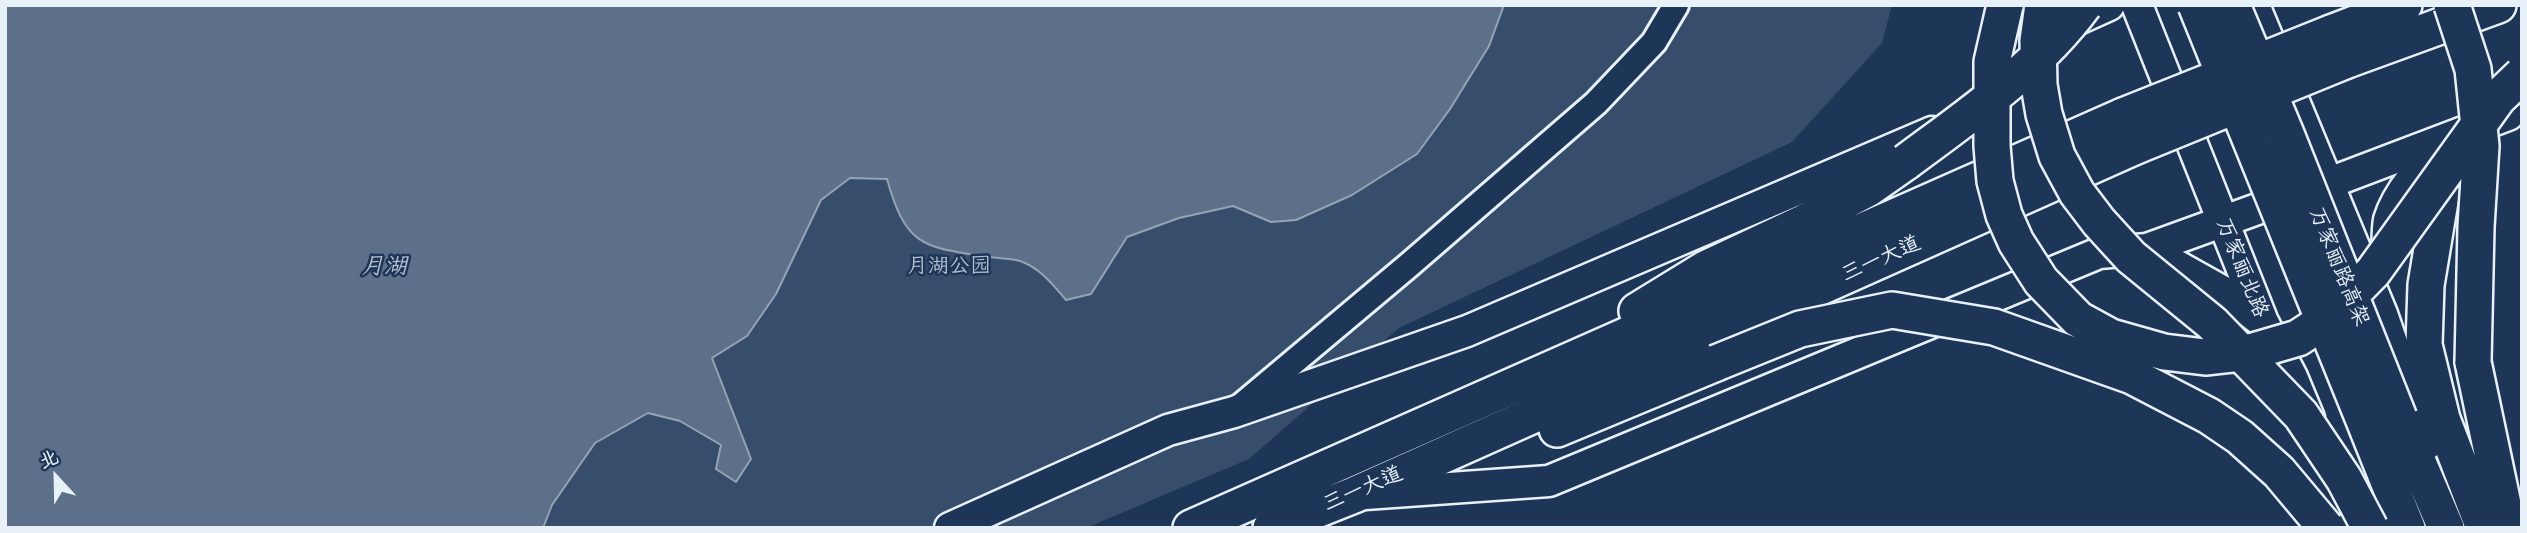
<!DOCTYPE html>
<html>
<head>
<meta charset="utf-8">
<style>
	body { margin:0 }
	#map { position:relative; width:2527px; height:533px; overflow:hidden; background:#1d3557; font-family:"Playpen Sans","LXGW WenKai TC",sans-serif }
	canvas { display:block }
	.frame { position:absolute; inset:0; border:7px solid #e8f1f8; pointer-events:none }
	.north { position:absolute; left:21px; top:442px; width:70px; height:70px; -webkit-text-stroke:5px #1d3557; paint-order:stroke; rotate:338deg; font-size:19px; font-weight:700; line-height:28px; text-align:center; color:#e8f1f8 }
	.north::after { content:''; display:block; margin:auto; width:24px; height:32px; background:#e8f1f8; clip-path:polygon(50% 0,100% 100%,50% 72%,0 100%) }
</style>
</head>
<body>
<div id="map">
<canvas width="2527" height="533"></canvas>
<div class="frame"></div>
<div class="north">北</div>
</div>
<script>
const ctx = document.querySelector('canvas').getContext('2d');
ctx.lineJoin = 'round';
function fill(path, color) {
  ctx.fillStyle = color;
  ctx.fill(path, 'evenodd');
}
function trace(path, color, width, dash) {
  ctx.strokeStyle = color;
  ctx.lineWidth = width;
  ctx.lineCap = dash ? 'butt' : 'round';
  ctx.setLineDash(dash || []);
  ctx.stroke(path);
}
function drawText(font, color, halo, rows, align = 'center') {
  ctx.font = font + ' "Playpen Sans","LXGW WenKai TC",sans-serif';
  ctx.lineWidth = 5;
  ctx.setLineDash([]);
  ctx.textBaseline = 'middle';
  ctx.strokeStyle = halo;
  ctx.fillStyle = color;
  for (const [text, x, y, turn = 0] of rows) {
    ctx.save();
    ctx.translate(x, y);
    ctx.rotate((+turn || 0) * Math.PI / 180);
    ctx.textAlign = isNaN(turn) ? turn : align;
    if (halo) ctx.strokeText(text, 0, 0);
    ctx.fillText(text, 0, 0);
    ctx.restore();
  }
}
const green = new Path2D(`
	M5,5H1892L1882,43L1792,142L1399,328L1249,459L1086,528H5Z`);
const water = new Path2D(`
	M5,5H1504L1489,46L1450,109L1417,154L1352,195L1296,220L1271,222L1233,206L1179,218L1127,237L1091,294L1066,300C1054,286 1039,267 1020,261C1010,258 998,258 988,257C923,247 906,247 887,179L850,178L821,200L776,294L747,336L712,358L751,459L736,482L716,469L721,445L680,421L648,413L595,443L552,505L543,528H5Z`);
const minor = new Path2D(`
	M1241,406L1409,265L1596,103L1654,42L1676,5`);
const major = new Path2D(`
	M2137,5L2263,322L2292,377L2309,418
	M2254,5L2382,314L2427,444
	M2067,24L2109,5
	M2147,249L2329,183L2508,115
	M2387,254C2388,243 2387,231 2389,220C2396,196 2424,158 2446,147
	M1365,494L1549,481L2099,253L2147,249L2222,291L2263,322
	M950,528L1168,430L1234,412L1467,331L1932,132`);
const highway = new Path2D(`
	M2331,33L2404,5
	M2347,60L2498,5
	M2445,171L2426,285L2424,345L2442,419L2484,528
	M1637,311L1707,268L1805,222L1869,188L1906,162
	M2473,362L2508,528
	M2399,418L2446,528
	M1557,429L1716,363
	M2368,430L2407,528
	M1191,528L2123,116
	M1271,528L1354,495L2136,146`);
const highwayBridge = new Path2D(`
	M2005,5L1992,62V146L1995,181L2004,215L2016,242L2041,281L2078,319L2111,337L2164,352L2205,357L2250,352L2298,338L2327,319L2373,272L2498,98L2522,75
	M2043,5L2038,41L2039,85L2044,114L2057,156L2077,193L2099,222L2131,257L2212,323L2301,415L2344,479L2370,528
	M2196,5L2368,430
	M2232,5L2286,134L2399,418
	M2452,5L2473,69L2481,146L2476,227L2473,362
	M2123,116L2331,33
	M2136,146L2347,60
	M1906,162C1969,115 2037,69 2084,5
	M1716,363L1800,329L1892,310L1994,327L2132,376L2209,416L2240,437L2279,472L2326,528`);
const streetNames = [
	["三一大道",1881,259,-24],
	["万家丽路高架",2339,267,68],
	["万家丽北路",2242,268,68],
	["三一大道",1363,489,-23]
];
const parkNames = [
	["月湖公园",949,266]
];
const waterNames = [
	["月湖",384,267]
];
fill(green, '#374d6c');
fill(water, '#5d7089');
trace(water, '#95a4b5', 2);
trace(minor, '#e8f1f8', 30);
trace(major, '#e8f1f8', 35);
trace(highway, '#e8f1f8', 40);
trace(minor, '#1d3557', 24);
trace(major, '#1d3557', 30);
trace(highway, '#1d3557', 35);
trace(highwayBridge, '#e8f1f8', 40, []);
trace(highwayBridge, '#1d3557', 35);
drawText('21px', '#e8f1f8', '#1d3557', streetNames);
drawText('21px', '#b3c0ce', '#1d3557', parkNames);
drawText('italic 23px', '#b7c4d1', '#1d3557', waterNames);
</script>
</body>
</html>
